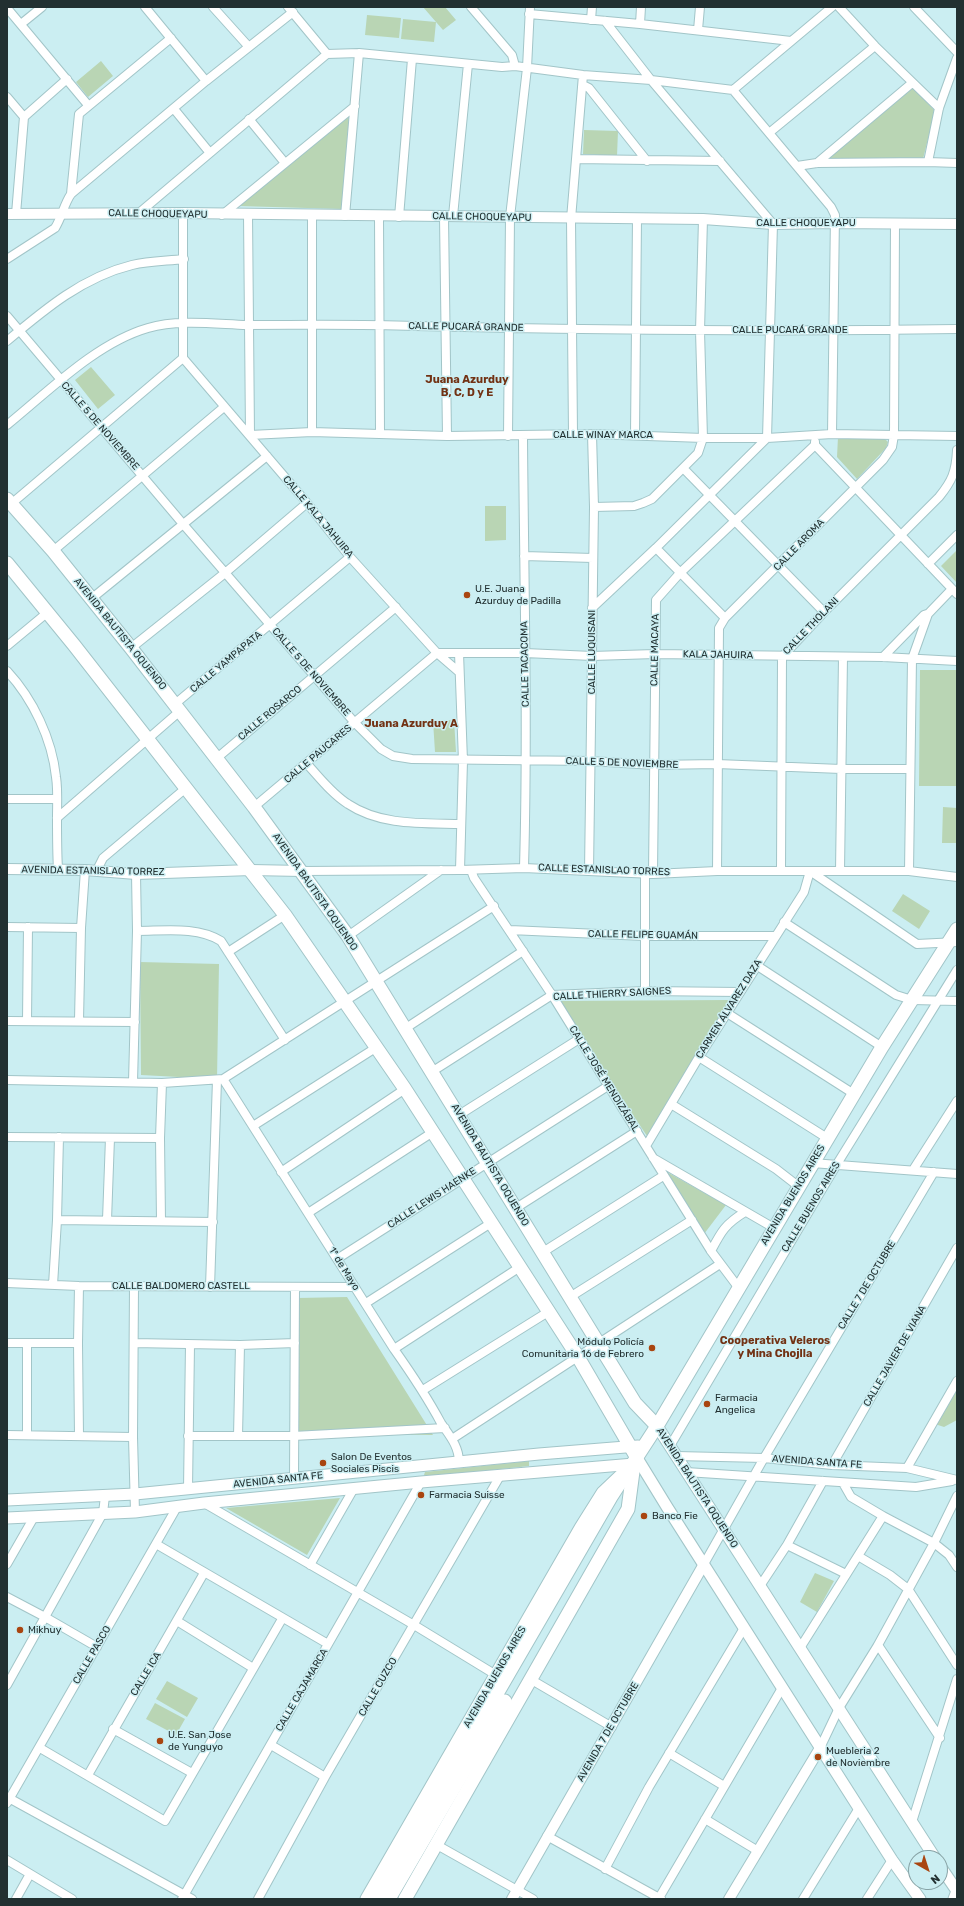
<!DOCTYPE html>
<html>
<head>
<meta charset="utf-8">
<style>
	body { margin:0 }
	#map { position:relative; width:964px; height:1906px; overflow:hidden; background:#cbeef2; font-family:Rubik,sans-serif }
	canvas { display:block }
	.frame { position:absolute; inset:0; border:8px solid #223031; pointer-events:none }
	.north { position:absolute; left:908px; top:1850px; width:40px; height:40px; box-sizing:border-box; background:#cbeef2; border:1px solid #87a2a5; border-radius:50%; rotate:141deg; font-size:11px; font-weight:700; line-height:16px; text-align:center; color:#223031 }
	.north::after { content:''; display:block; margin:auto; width:14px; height:18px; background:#a94510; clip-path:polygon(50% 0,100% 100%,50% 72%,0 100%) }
</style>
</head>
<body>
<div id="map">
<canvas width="964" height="1906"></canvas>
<div class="frame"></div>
<div class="north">N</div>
</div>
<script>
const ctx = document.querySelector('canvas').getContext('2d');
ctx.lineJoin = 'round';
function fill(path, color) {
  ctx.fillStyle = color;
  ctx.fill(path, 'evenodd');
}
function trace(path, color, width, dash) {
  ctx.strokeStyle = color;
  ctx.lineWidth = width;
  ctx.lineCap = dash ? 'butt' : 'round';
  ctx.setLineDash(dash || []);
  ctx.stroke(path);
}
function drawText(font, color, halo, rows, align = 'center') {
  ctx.font = font + ' Rubik,sans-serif';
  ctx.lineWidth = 3;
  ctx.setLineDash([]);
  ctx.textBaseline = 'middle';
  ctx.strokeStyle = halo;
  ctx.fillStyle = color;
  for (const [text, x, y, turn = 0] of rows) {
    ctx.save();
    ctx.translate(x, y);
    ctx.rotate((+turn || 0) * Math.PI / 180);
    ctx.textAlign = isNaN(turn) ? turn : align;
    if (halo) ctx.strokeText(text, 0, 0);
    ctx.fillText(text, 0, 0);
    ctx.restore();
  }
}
const green = new Path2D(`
	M423,7H445L456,20L443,30L436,22L434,42L401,39L403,19L436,22Z
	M367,15L401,18L399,38L365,35Z
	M101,61L113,76L88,97L76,82Z
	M912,86L935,111L923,159H827Z
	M349,116L342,209L238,206Z
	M584,130L618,131L617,156L583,154Z
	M91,367L115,395L98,409L75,380Z
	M838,437L885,439L888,442L886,448L857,479L837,457Z
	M485,506H506V540L485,541Z
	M957,550V583L941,566Z
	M920,670H957V786H919Z
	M454,720L456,752H435L433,721Z
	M943,807L957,808V843H942Z
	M903,894L930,911L919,929L892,911Z
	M140,962L219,964L217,1079L141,1075Z
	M730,1000L647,1136L557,1001Z
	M667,1172L726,1205L704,1234Z
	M347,1297L433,1435L299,1434L298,1298Z
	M957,1385V1420L944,1427L935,1424Z
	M529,1461V1466L426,1477L424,1475L425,1472Z
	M340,1498L307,1555L226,1508Z
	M815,1573L834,1581L817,1612L800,1602Z
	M167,1681L198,1698L187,1717L156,1699Z
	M155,1703L185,1719L176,1735L146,1719Z`);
const minor = new Path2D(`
	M145,7L206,81
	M213,7L249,47
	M288,7L327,54
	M471,7L512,55L515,66
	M839,7L875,46L939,108
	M914,7L957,52
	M7,8L88,105
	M529,14L640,24L791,41
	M591,20L592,7
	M21,24L42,7
	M640,24L641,7
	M698,30L700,7
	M583,85L589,88L647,161
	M733,90L832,7
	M7,97L24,117L16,214
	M174,109L210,153
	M24,117L67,79
	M249,119L285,163
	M769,133L875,46
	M576,159L720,161
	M928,162L939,108L957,58
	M817,163L912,83
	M797,166L817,163L928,162L957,163
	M71,194L79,114L171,38
	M139,213L327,54L359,53L502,67L515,66L583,75L651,80L733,90L831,207L835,215L832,434
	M248,214L250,435L312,432L447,436L592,434L703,438H767L832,434L957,436
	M222,215L355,106
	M345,216L359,53
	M379,216L380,434
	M453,216L468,64
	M399,217L412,59
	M444,217L447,436
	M7,259L55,228C62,217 64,204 71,194L206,81L293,12
	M7,316L183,524L355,723L381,749L393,756L412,759L591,761L654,765L717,764L841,769H910
	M7,341C45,309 83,277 132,265C149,261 167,261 184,259
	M183,358L307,503L350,557L437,653L459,672
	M183,358V213
	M7,425C49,391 96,343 148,328C179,319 215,324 247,325C303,325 359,324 415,326C595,330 776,332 957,329
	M312,432V216
	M573,434L571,219L583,75
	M635,435L637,218
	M508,436L510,217L527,68L530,7
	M523,436C524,580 528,724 524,868
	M815,442V445L957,594
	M683,468L824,612
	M11,504L183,358
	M594,507L634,506L643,503L652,499L698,453L703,438L700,331L703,219
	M656,548L725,618
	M53,551L224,407
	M524,556L593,558
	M928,564L957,535
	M91,599L267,456
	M592,608L656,548L767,438L773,224L651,80L605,21
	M7,646L48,612
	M131,648L225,573L307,503
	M459,653L463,761L460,870
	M883,657L924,615L927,614
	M7,671C33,699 52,739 56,777C58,790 57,804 57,817C57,834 57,852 58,869
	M175,704L350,557
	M217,758L396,607
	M307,764C320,778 332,794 348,804C381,826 423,823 461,824
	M7,799H57
	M254,807L437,653H525L592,656L655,654L883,657L957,661
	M57,818L180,711
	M97,870L103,858L186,788
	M471,870L474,878L552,995L711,1251L738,1287
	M302,871L460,870L524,868L653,874L717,871H909L957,877
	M589,871L594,507L592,434
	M717,871L719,628L725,618L883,460L892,447L894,435L895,223
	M781,871L782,657L824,612L939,497C952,481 956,472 957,450
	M840,871L843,657
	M909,871L912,659L928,614L952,589
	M653,874L656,600L680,573L815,445
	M784,922L896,995L912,1000L957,1001
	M7,927L81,928
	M510,930L644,936H775
	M137,931C164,931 197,926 221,941L285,1040
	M348,936L441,870
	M228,952L285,915
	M756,965L882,1047
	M645,991V874
	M727,1013L854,1094
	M79,1020L81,928L85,870
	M7,1021L135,1022
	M27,1021L28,927
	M406,1028L523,951
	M699,1057L827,1138
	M433,1071L552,995L645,991L740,992
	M223,1079L394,1349C411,1373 427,1397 441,1423C449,1435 459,1446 459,1462
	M7,1080L162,1083L223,1079L494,906
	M133,1082L137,931L136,874
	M671,1104L776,1169L798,1186
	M459,1115L579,1039
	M253,1126L377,1047
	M7,1137L160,1138
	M646,1146L699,1057L804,892L810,871L917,944L957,942
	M653,1158L774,1228
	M812,1163L957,1174
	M913,1170L957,1101
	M281,1172L405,1089
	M516,1208L637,1131
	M308,1213L433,1132
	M57,1220L213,1222
	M107,1220L110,1138
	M161,1221L160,1138L162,1083
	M711,1251C721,1232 725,1224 745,1212
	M543,1252L663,1176
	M337,1259L608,1086
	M7,1283L79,1286L355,1287
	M53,1285L57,1220L59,1137
	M134,1286L133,1437L135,1512
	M210,1287L217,1080
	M570,1297L692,1220
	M366,1303L491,1223
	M7,1343H78L79,1286
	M78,1343L79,1436
	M134,1343L240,1345L295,1343
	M27,1344V1435
	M394,1349L520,1267
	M423,1390L548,1312
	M7,1435L133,1437
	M188,1436H293L445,1428
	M238,1436L240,1345
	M452,1439L720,1264
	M670,1446L837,1164L957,970
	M676,1456L764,1458L832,1465L907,1468L957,1480
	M832,1465L957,1248
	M907,1468L957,1381
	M686,1472L916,1487L952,1481
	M294,1479L295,1287
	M843,1483L851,1497L883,1516L934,1543L949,1555L957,1567
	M188,1489L190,1345
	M204,1503L414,1625L496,1675
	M156,1544L328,1644
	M787,1545L846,1574
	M858,1556L890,1575L908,1589L957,1665
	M7,1564L34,1517
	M704,1564L764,1458L934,1172
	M310,1565L353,1490
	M760,1586L787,1545L823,1481
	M7,1597L45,1617L97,1647
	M177,1621L253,1668
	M878,1645L940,1738
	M800,1648L883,1516
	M530,1679L612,1727
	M7,1685L103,1513L105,1496
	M113,1729L192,1773
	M271,1745L325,1777
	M40,1748L165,1821L282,1619
	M820,1748L839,1708L878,1645L934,1543L957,1496
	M669,1753L724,1786
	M88,1775L204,1573
	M7,1797L192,1899
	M7,1803L177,1507
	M705,1819L758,1851
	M912,1822L957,1679
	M547,1836L661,1899
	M437,1845L533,1899
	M7,1860L72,1899
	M605,1869L649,1787L744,1628
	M659,1898L782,1688
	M16,1899L30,1874
	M182,1899L421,1482
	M258,1899L325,1777L500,1476
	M803,1899L859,1808
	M867,1899L892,1860`);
const tertiary = new Path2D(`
	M7,214L183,213L703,219L773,224L834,223L957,224
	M7,869L85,870L136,874L251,870L302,871
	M512,1899L704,1564
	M729,1899L820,1748`);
const secondary = new Path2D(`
	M657,1426L935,1858
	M637,1458L667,1507L892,1860L920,1899
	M7,1500L135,1494L539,1454L638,1446
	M7,1518L135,1512L204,1503L421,1482L634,1464
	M940,1866L957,1891L954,1899`);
const primary = new Path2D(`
	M7,499L53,551L131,648L254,807L348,936L635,1403L657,1426
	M7,563L74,645L285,915L405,1089L578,1357L637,1458
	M367,1899L581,1528L603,1493L623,1474
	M405,1899L628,1509L634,1464`);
const trunk = new Path2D(`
	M378,1899L611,1497L657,1426L882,1047L957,929
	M389,1899L505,1701`);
const markers = [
	[467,595,4,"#a94510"],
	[652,1348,4,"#a94510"],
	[707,1404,4,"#a94510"],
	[323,1463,4,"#a94510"],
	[421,1495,4,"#a94510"],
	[644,1516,4,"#a94510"],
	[20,1630,4,"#a94510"],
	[160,1741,4,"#a94510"],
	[818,1757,4,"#a94510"]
];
const streetNames = [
	["CALLE CHOQUEYAPU",158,214,1],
	["CALLE CHOQUEYAPU",482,217,1],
	["CALLE CHOQUEYAPU",806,223],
	["CALLE PUCARÁ GRANDE",466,327,1],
	["CALLE PUCARÁ GRANDE",790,330],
	["CALLE 5 DE NOVIEMBRE",100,426,49],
	["CALLE WINAY MARCA",603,435],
	["CALLE KALA JAHUIRA",318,517,50],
	["CALLE AROMA",799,545,-46],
	["CALLE THOLANI",811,626,-46],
	["AVENIDA BAUTISTA OQUENDO",120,634,51],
	["CALLE MACAYA",655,650,-89],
	["CALLE LUQUISANI",592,652,-90],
	["KALA JAHUIRA",718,655,1],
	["CALLE YAMPAPATA",226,662,-40],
	["CALLE TACACOMA",525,664,-91],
	["CALLE 5 DE NOVIEMBRE",311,672,49],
	["CALLE ROSARCO",270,713,-40],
	["CALLE PAUCARES",318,754,-40],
	["CALLE 5 DE NOVIEMBRE",622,763,2],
	["CALLE ESTANISLAO TORRES",604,870,2],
	["AVENIDA ESTANISLAO TORREZ",93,871,1],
	["AVENIDA BAUTISTA OQUENDO",315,892,55],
	["CALLE FELIPE GUAMÁN",643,935,1],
	["CALLE THIERRY SAIGNES",612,994,-3],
	["CARMEN ÁLVAREZ DAZA",729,1009,-58],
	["CALLE JOSÉ MENDIZÁBAL",604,1079,58],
	["AVENIDA BAUTISTA OQUENDO",490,1165,59],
	["AVENIDA BUENOS AIRES",793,1195,-59],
	["CALLE LEWIS HAENKE",432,1198,-33],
	["CALLE BUENOS AIRES",811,1207,-59],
	["1º de Mayo",344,1269,58],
	["CALLE 7 DE OCTUBRE",867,1285,-59],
	["CALLE BALDOMERO CASTELL",181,1286],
	["CALLE JAVIER DE VIANA",895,1356,-60],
	["AVENIDA SANTA FE",817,1462,4],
	["AVENIDA SANTA FE",278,1480,-6],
	["AVENIDA BAUTISTA OQUENDO",697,1488,57],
	["CALLE PASCO",92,1655,-60],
	["CALLE ICA",146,1674,-59],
	["AVENIDA BUENOS AIRES",495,1677,-60],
	["CALLE CUZCO",378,1687,-60],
	["CALLE CAJAMARCA",302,1690,-60],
	["AVENIDA 7 DE OCTUBRE",608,1732,-60]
];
const poiNames = [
	["U.E. Juana",475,589],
	["Azurduy de Padilla",475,601],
	["Módulo Policía",644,1342,"right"],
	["Comunitaria 16 de Febrero",644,1354,"right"],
	["Farmacia",715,1398],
	["Angelica",715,1410],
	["Salon De Eventos",331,1457],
	["Sociales Piscis",331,1469],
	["Farmacia Suisse",429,1495],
	["Banco Fie",652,1516],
	["Mikhuy",28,1630],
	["U.E. San Jose",168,1735],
	["de Yunguyo",168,1747],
	["Muebleria 2",826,1751],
	["de Noviembre",826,1763]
];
const neighbourhoodNames = [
	["Juana Azurduy",467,380],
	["B, C, D y E",467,393],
	["Juana Azurduy A",411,724],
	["Cooperativa Veleros",775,1341],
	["y Mina Chojlla",775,1354]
];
fill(green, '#b9d5b4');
trace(minor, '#a2c5c8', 10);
trace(tertiary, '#a2c5c8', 12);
trace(secondary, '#a2c5c8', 13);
trace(primary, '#a2c5c8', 15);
trace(trunk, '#a2c5c8', 15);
trace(minor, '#fff', 8);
trace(tertiary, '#fff', 10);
trace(secondary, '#fff', 11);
trace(primary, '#fff', 13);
trace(trunk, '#fff', 13);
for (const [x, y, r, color] of markers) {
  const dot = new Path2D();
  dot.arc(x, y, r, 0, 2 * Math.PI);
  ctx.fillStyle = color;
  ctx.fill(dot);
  trace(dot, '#cbeef2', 1.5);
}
drawText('10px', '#223031', '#cbeef2', streetNames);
drawText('10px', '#223031', '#cbeef2', poiNames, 'left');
drawText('bold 11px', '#723214', '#cbeef2', neighbourhoodNames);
</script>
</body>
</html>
